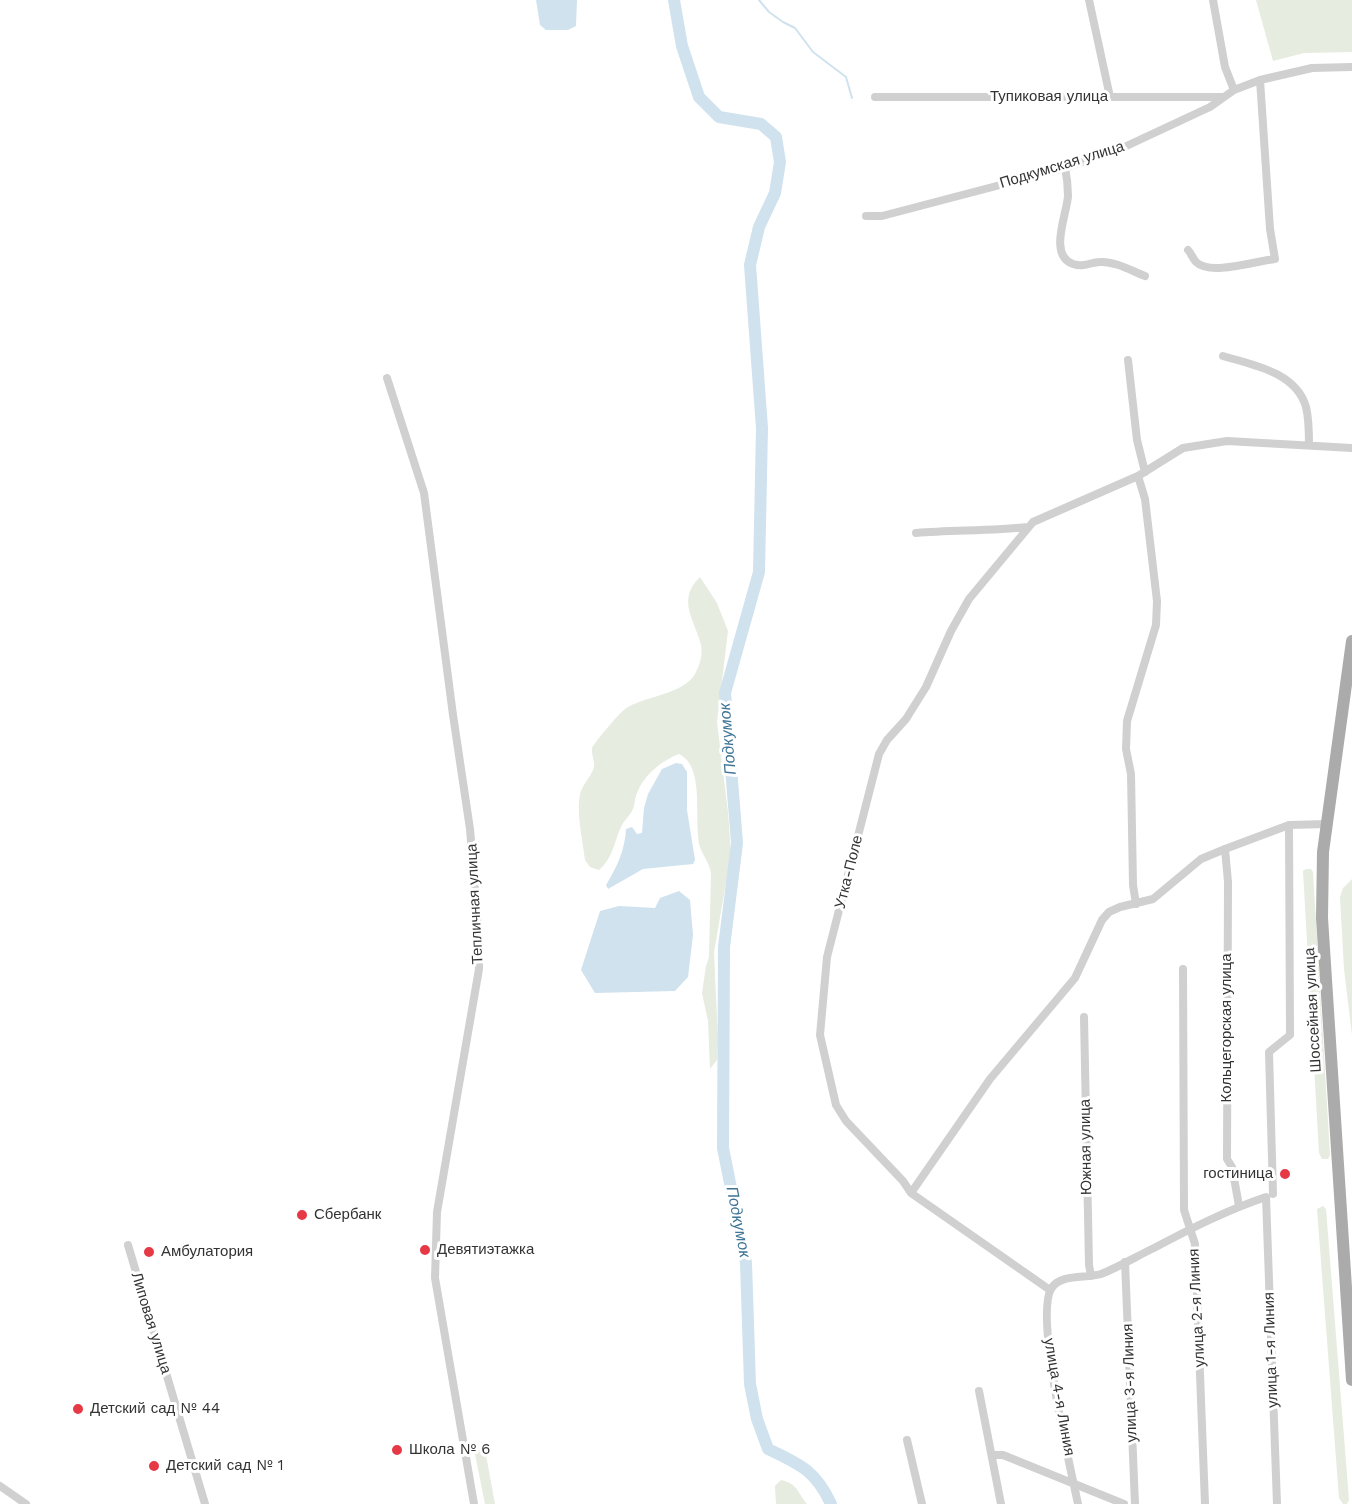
<!DOCTYPE html>
<html>
<head>
<meta charset="utf-8">
<style>
	body { margin:0 }
	canvas { display:block; background:#fff }
</style>
</head>
<body>
<canvas width="1352" height="1504"></canvas>
<script>
const ctx = document.querySelector('canvas').getContext('2d');
ctx.lineJoin = 'round';
function fill(path, color) {
  ctx.fillStyle = color;
  ctx.fill(path, 'evenodd');
}
function trace(path, color, width, dash) {
  ctx.strokeStyle = color;
  ctx.lineWidth = width;
  ctx.lineCap = dash ? 'butt' : 'round';
  ctx.setLineDash(dash || []);
  ctx.stroke(path);
}
function drawText(font, color, halo, rows, align = 'center') {
  ctx.font = font + ' "Work Sans",sans-serif';
  ctx.lineWidth = 6;
  ctx.setLineDash([]);
  ctx.textBaseline = 'middle';
  ctx.strokeStyle = halo;
  ctx.fillStyle = color;
  for (const [text, x, y, turn = 0] of rows) {
    ctx.save();
    ctx.translate(x, y);
    ctx.rotate((+turn || 0) * Math.PI / 180);
    ctx.textAlign = isNaN(turn) ? turn : align;
    if (halo) ctx.strokeText(text, 0, 0);
    ctx.fillText(text, 0, 0);
    ctx.restore();
  }
}
const green = new Path2D(`
	M1256,0H1352V52L1304,53L1273,61Z
	M700,577L717,603L728,631L717,722L728,812L731,854L714,952L718,1041L717,1060L710,1069L708,1021L702,993L706,966L709,957L711,873C709,862 703,856 700,847C693,820 706,767 679,754C663,760 645,774 638,791C635,796 635,803 633,809C630,816 623,821 620,829C614,844 612,859 599,870L590,867L585,860C583,841 575,808 581,791C584,783 592,775 594,767C595,761 591,754 592,748C594,743 622,709 628,707C647,696 687,693 696,672C700,664 703,654 701,645C695,620 676,600 700,577Z
	M1306,869H1311L1313,872L1330,1155L1328,1159H1322L1319,1153L1303,871Z
	M1352,879V1035L1344,969L1340,897L1343,888Z
	M1323,1206L1326,1209L1349,1500L1347,1504H1343L1339,1498L1317,1209Z
	M479,1449L483,1450L486,1455L495,1504H485L475,1454Z
	M781,1480C797,1483 798,1493 807,1504H776L775,1486Z`);
const water = new Path2D(`
	M536,0H577L576,26L568,30H546L540,25Z
	M676,763L682,764L687,772V810L695,860L693,864L643,869L608,889L606,885C617,867 625,850 626,829L632,827L637,834L642,833L644,808L648,794L662,769Z
	M679,891L690,900L693,935L688,977L675,991L595,993L581,970L600,911L619,906L655,908L660,898Z`);
const stream = new Path2D(`
	M759,0L769,12L783,22L795,28L813,52L846,77L852,98`);
const river = new Path2D(`
	M674,0L682,46L699,97L719,117L761,124L776,137L780,162L775,193L759,227L750,265L762,428L759,572L725,693L737,843L724,947L723,1148L746,1263L750,1384L757,1419L768,1449C800,1464 816,1471 831,1504`);
const street = new Path2D(`
	M1089,0L1110,97
	M1213,0L1225,67L1234,90
	M875,97H1223
	M1065,168C1067,177 1068,186 1068,196C1067,214 1048,255 1073,264C1084,268 1090,262 1100,262C1115,261 1132,271 1145,276
	M866,216H882L1065,168L1120,149L1210,107L1234,90L1260,80L1312,68L1352,67
	M1188,250C1191,253 1193,259 1196,262C1210,276 1256,261 1275,259L1270,229L1260,80
	M1223,356C1253,365 1296,372 1306,407C1309,419 1309,432 1309,445
	M1128,360L1137,440L1145,472
	M387,378L424,493L453,715L470,829L479,934V969L437,1212L435,1278L474,1504
	M916,533C953,530 991,531 1028,527
	M1225,849L1228,882L1227,1159L1232,1167L1239,1206
	M1136,904L1133,885L1131,774L1126,749L1127,721L1156,625L1157,601L1145,499L1138,476
	M1183,969L1184,1210L1195,1244L1205,1504
	M1084,1017L1089,1265L1091,1276
	M911,1193L990,1079L1075,978L1102,920L1109,912L1120,907L1153,899L1201,859L1225,849L1289,825L1327,824
	M1273,1194L1269,1052L1290,1035L1289,825
	M128,1245L205,1504
	M1125,1262L1135,1504
	M1050,1290L911,1193L903,1181L846,1121L836,1105L820,1035L827,957L879,754L887,740L906,719L926,687L951,631L969,599L1033,522L1138,476L1183,448L1227,441L1352,448
	M979,1391L1001,1504
	M907,1440L922,1504
	M992,1455H1003L1124,1504
	M0,1486L26,1504
	M1078,1504C1070,1466 1035,1317 1051,1289C1060,1273 1086,1279 1101,1274C1119,1267 1137,1256 1154,1248C1190,1229 1227,1210 1266,1197L1277,1504`);
const primary = new Path2D(`
	M1352,641L1323,852L1322,918L1352,1380`);
const markers = [
	[1285,1174,6,"#e63946"],
	[302,1215,6,"#e63946"],
	[425,1250,6,"#e63946"],
	[149,1252,6,"#e63946"],
	[78,1409,6,"#e63946"],
	[397,1450,6,"#e63946"],
	[154,1466,6,"#e63946"]
];
const streetNames = [
	["Тупиковая улица",1049,97],
	["Подкумская улица",1062,165,-17],
	["Утка-Поле",849,872,-76],
	["Тепличная улица",475,904,-93],
	["Шоссейная улица",1313,1010,-93],
	["Кольцегорская улица",1227,1028,-90],
	["Южная улица",1086,1147,-91],
	["улица 2-я Линия",1197,1308,-93],
	["Липовая улица",151,1323,73],
	["улица 1-я Линия",1271,1350,-92],
	["улица 3-я Линия",1130,1383,-92],
	["улица 4-я Линия",1059,1397,80]
];
const poiNames = [
	["гостиница",1273,1174,"right"],
	["Сбербанк",314,1215],
	["Девятиэтажка",437,1250],
	["Амбулатория",161,1252],
	["Детский сад № 44",90,1409],
	["Школа № 6",409,1450],
	["Детский сад № 1",166,1466]
];
const waterNames = [
	["Подкумок",728,739,-95],
	["Подкумок",738,1222,79]
];
fill(green, '#e6ecdf');
fill(water, '#cfe2ee');
trace(stream, '#cfe2ee', 2);
trace(river, '#cfe2ee', 12);
trace(street, '#d0d0d0', 8);
trace(primary, '#ababab', 12);
for (const [x, y, r, color] of markers) {
  const dot = new Path2D();
  dot.arc(x, y, r, 0, 2 * Math.PI);
  ctx.fillStyle = color;
  ctx.fill(dot);
  trace(dot, '#fff', 2);
}
drawText('15px', '#333', '#fff', streetNames);
drawText('15px', '#333', '#fff', poiNames, 'left');
drawText('italic 16px', '#3f7597', '#fff', waterNames);
</script>
</body>
</html>
